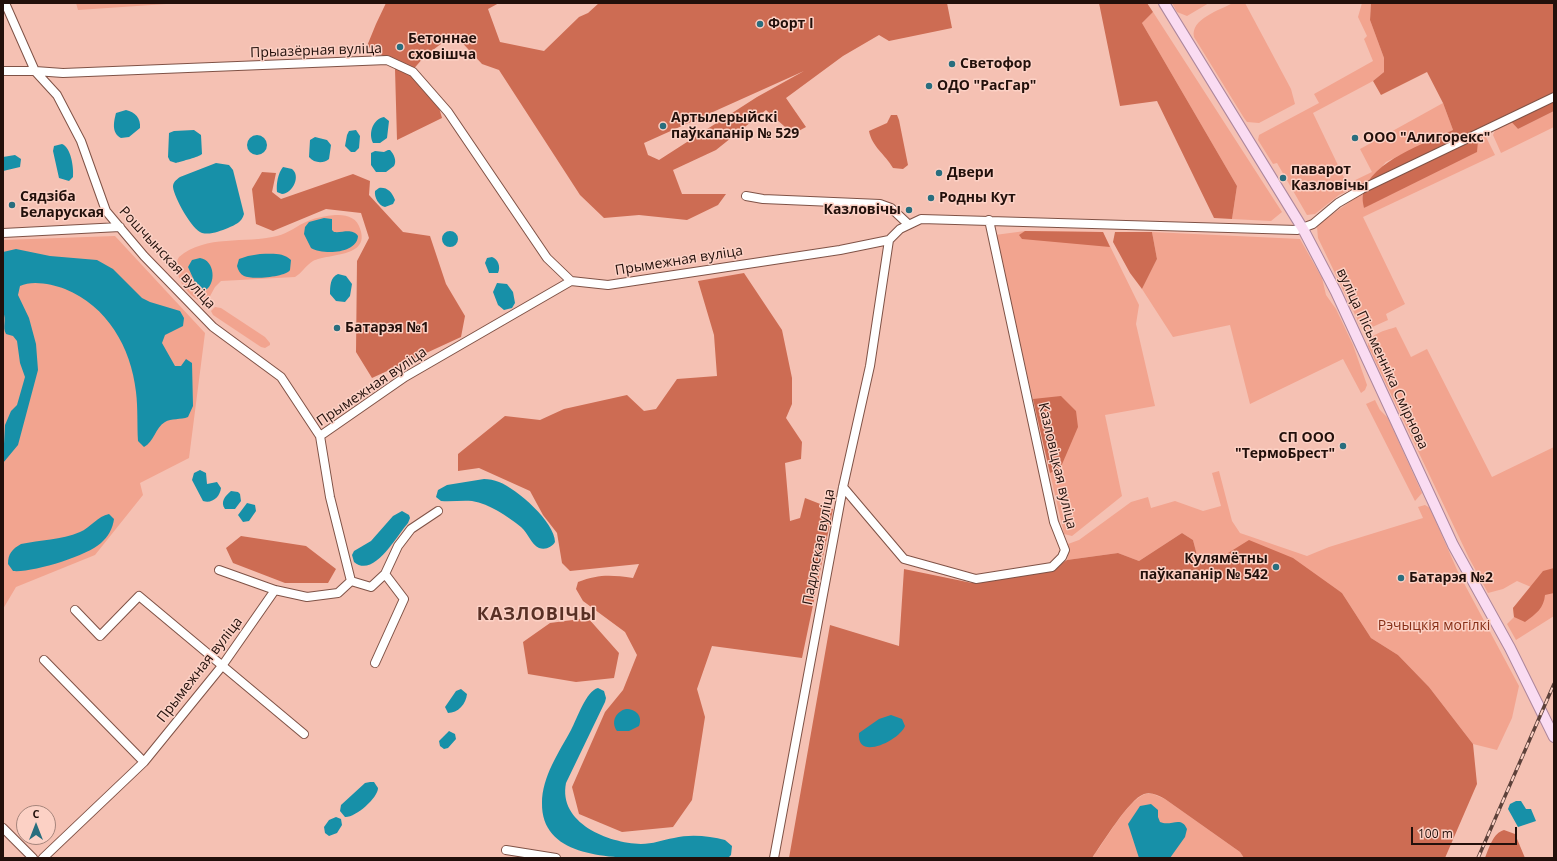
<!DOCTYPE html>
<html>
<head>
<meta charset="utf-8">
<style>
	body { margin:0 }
	#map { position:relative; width:1557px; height:861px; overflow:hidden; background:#f5c1b3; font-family:"Open Sans",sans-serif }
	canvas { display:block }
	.frame { position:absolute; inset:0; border:4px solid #22100b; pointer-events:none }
	.north { position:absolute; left:16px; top:805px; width:40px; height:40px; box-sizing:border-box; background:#fcd1c5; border:1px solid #a5847b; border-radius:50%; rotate:0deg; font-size:11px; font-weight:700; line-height:16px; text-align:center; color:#22100b }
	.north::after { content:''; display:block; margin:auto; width:14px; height:18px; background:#296e7e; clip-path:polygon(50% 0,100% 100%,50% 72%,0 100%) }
	.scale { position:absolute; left:1411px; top:827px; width:106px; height:18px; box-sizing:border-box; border:2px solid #22100b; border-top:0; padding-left:5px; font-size:12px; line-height:14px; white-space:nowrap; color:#22100b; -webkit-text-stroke:3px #fcd1c5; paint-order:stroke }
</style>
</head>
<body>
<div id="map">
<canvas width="1557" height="861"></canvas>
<div class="frame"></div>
<div class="north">С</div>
<div class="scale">100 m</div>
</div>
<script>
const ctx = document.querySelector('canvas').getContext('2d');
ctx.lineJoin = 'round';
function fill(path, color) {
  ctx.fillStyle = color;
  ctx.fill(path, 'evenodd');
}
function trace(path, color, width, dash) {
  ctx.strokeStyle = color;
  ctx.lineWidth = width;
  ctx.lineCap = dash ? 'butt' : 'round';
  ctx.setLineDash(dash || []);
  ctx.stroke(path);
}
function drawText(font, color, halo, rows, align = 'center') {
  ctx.font = font + ' "Open Sans",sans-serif';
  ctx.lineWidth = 3;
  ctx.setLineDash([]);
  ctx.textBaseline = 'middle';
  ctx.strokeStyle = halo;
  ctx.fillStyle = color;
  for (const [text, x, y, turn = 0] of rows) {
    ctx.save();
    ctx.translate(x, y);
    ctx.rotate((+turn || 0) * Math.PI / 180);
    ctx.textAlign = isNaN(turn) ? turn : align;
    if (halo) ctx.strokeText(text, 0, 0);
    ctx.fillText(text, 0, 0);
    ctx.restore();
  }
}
const green = new Path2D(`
	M76,3H181L78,10Z
	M1172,3H1209L1187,16L1177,12Z
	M1233,3H1245L1291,89L1295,104L1259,123L1247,122L1244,118L1194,37C1190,19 1220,10 1233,3Z
	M1362,3H1371L1370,20L1384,58V72L1373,81L1313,113L1347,184L1372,172L1360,149L1443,103L1453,130L1386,162L1369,181L1339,195L1315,214L1307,215L1277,163L1273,164L1258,140L1259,135L1319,103L1314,94L1373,61L1364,39L1367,36L1358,17Z
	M1153,12L1282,212L1271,221L1232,219L1237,186L1142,23Z
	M1554,111V127L1501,153L1493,135L1496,128L1510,120L1518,129Z
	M1479,136L1486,137L1495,155L1363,217L1405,304L1386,314L1388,320L1368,329L1361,327L1318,238L1317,227L1323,221L1362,193L1364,208Z
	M335,215C344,215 355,216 359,226C373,258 329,253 313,261C306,265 302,273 295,277L221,281L215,287L209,298L202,301C187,298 170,270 179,257C206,234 245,244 277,236C289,233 298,225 308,221C317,217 326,216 335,215Z
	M1025,231L1103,232L1139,305L1136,324L1155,406L1105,415L1122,496L1072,536L1064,534L995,235Z
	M1152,232L1300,239L1322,278L1326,295L1336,309L1353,345L1367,385L1365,390L1361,393L1343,359L1250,404L1230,325L1173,337L1142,289L1157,259Z
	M115,236L205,333L189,458L140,483L143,495L95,555L16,587L3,609V240Z
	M215,307L221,308L265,337L270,343V345L265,348L261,347L213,315L211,311Z
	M1396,327L1411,357L1427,349L1492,477L1554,447V616L1516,640L1507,624L1514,617L1513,608L1531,587L1517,581L1503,589L1488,593L1469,558L1368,346C1369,333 1385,331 1396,327Z
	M1375,400L1380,410L1388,418L1422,493L1415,501L1366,404Z
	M1219,471L1232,521L1240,533L1307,556L1329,547L1423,518L1418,507L1425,505L1430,508L1458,572L1519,686L1512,718L1497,750L1473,744L1429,687L1398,655L1371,638L1342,593L1249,541L1220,558L1198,559L1193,540L1182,533L1139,561L1118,553L1067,560L1069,552L1068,544L1079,540L1131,502L1148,497L1151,508L1175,501L1203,511L1221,506L1212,473Z
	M1145,794H1153L1165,799L1240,852L1244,858H1092C1105,841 1127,801 1145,794Z`);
const forest = new Path2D(`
	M386,3H499L488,9L500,42L544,51L579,17L588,13L599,3H947L952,28L889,41L879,35L843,56L786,98L806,127L793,134L766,110L716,150L673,170L682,194H726L718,205L687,220L639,215L604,218L580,195L499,70L482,64L454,34L425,56L410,73L438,104L442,118L397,140L395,69L382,55L367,46L376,24ZM804,71L757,97L659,160L648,155L644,143Z
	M1099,3H1147L1153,12L1142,23L1237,186L1232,219L1214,218L1157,101L1120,106Z
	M1371,3H1554V111L1518,129L1506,116L1479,129L1477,152L1364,208C1363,204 1362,197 1363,193C1371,161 1426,143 1453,130L1443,103L1427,72L1381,95L1373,81L1384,72V58L1370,20Z
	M891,115H897L899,120L908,165L903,169L893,168C885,154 872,147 869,131L887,123Z
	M262,172L276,173L272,192L281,199L353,174L370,181L369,195L403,232L430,236L446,284L465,316L461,337L372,378L356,352L357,261L369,238L361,213L326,209L273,231L256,224L252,189Z
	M1025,231L1103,232L1110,247L1022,239L1019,235Z
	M1115,232H1152L1157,259L1142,289L1130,273L1113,242Z
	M744,273L782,330L792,378V404L786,418L802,442L801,459L785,463L790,521L800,518L805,498L833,509L802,658L712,646L697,689L705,717L692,800L673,827L622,832L579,814L572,787L605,712L623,690L637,655L625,632L583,601L576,589L578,582C599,574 611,575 633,578L639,564L570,571L562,563L557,533L543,515L530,491L479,468L458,471V454L505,416L540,420L564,409L627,395L644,411L656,409L677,379L717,376L714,335L698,281Z
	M1061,396L1076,411L1078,427L1060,469L1050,473L1033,399Z
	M1182,533L1193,540L1198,559L1220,558L1249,540L1293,558L1342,593L1371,638L1398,655L1429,687L1473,744L1477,784L1445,858H1244L1240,852L1165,799C1158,795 1151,792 1144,794C1129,799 1102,844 1092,858H789L830,625L899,646L904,569L972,583L1050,571L1067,560L1118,553L1139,561Z
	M241,536L306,546L336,569L328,583H285L233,563L226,548Z
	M1554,568V593L1545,595C1544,608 1536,614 1525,622L1514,617L1513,608L1543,571Z
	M588,618L619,653L614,678L576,682L528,674L523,642L550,623Z
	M1504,830L1515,834L1525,858H1485C1489,848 1493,833 1504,830Z`);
const water = new Path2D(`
	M126,110C135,112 141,118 140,128L129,137L121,138C111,133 114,121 116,113Z
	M384,117L389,121L387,138L380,143H373C368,133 373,119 384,117Z
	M194,130L201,135L202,154C199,157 182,161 176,163L170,161L168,157L169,133L174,131Z
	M356,130L360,136L359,148L355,152H351L345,146L347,135L349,131Z
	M247 145a10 10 0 1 1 20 0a10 10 0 1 1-20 0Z
	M315,137L327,140L331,145L329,159C323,164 314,163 309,157L310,140Z
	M62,144C71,147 74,168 73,177L69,181L59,178L53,151L54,146Z
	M388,150H390C394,154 397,161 394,166L386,172H376L371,165V153L375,151L384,152Z
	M15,155L21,159L20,167L3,171V157Z
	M216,163L229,165L233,170L244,214C242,222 235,225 228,228C220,231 211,235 202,233C192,230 174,197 173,187C173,182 176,180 180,177Z
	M283,167L292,169C301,176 293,193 282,194L277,192C276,184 278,173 283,167Z
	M379,188C387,187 392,192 395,200L393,204L385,207C379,206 374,197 375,191Z
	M324,218L332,219V230L334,232C343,233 352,228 358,236C357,254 323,255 311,248L304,234L305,227L309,222Z
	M442 239a8 8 0 1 1 16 0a8 8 0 1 1-16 0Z
	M16,249L50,256L97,260L113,269L142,298L150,302L180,311L184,318L183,326L165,335L162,343L175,366H181L186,359L192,363L193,406L188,417C181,420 171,418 165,422C155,428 154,442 144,447L138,441C137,425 138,408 136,392C131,347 107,306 65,289C52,284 32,280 20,286L18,295L29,318L36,344L38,370L18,445L3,463L5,425L11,411L17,405L25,377L20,363L17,341L13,336L6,334C2,327 7,320 3,312V252Z
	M260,254C270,254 283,252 291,260L290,270C286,277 252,280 244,276C240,274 238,270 237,266L239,259L248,256Z
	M492,257C498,259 501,267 498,273H489L485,263L487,258Z
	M200,258C215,260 217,285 204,291L198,289L188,267L192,260Z
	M338,274L346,276L352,284L350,296L345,302L336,301L330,294C330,287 330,277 338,274Z
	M497,283L507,284L513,292L515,303L512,308L504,310L498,305L493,292Z
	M200,470L206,473L207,484L217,482L221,488C220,497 212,504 203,501L192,480L194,473Z
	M484,479C489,479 494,480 499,482C517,489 555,522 555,542C552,547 546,550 539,548C531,544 528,533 521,527C507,516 490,504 472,501C462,500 451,502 441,501L436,497L438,490L447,485Z
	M231,491L238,492L240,494L241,501L235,509H225C220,502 225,496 231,491Z
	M247,503L255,505L256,511L249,521L243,522L238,515Z
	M402,511L409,515L410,518L408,523C397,535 374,579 354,562L352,555L354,551L371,541L393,516Z
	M109,514L114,519C113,528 108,537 101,543C87,556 32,573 13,571L8,564C8,554 12,549 21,544C40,540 61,540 80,532C90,528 98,516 109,514Z
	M598,688L604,691L606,698L605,702L566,783C558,823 608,843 641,844C653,844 662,840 674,838C690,834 710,836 725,840L732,846L731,855L728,858C706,859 683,858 661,858C619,858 541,861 542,803C542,777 559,752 571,730C577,719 586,691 598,688Z
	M461,689L467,694C466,704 458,713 448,713L445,707L456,691Z
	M626,709C636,709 643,716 639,726L629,731H617C610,721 617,711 626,709Z
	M891,715L902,719L905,726C900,740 856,762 859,733L879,719Z
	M449,731L455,734L456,739L448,748L444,749L440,746L439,741Z
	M370,782H374L378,788C378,798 355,818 345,817L340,811L341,805L365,783Z
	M1516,801H1521L1526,809H1531L1536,821L1518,827L1508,809L1510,804Z
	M1151,804L1158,810V817L1160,822C1171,827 1181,815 1187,829L1185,837L1170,858H1139L1128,824L1140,806Z
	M336,817L341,819L342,825L337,833L329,836L325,833L324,827L329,820Z`);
const minor = new Path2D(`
	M5,3L35,71L57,95L81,141L106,211L144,256L213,327L281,377L320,436L330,497L351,581
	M3,71H35L63,73L387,60L413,72L448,112L547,258L571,281
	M746,196L763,199L880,204L891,208L908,224
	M3,233L120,227
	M320,436L405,377L571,281L608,285L840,250L889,240L900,229L921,219L1297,230L1313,224L1338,203L1362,189L1554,97
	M843,487L904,559L976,579L1052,567L1062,557L1065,550L1054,522L989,220
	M219,570L275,590L307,597L338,593L351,581
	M351,581L371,587L385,574L398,546L411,529L438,511
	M75,610L100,636L139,596L304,734
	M44,660L144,762
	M375,663L404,599L385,574
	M3,828L33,858
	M506,850L556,858
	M43,858L144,762L222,666L275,590
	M774,858L843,487L870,366L889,240`);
const major = new Path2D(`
	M1164,3L1303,229L1336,292L1453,545L1510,648L1554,737`);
const rail = new Path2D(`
	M1478,858L1554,684`);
const markers = [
	[760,24,4,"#296e7e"],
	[400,47,4,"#296e7e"],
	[952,64,4,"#296e7e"],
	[929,86,4,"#296e7e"],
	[663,126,4,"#296e7e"],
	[1355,138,4,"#296e7e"],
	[939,173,4,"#296e7e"],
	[1283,178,4,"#296e7e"],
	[931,198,4,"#296e7e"],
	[12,205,4,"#296e7e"],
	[909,210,4,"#296e7e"],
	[337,328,4,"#296e7e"],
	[1343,446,4,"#296e7e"],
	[1276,567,4,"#296e7e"],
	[1401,578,4,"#296e7e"]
];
const poiNames = [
	["Форт I",768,24],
	["Бетоннае",408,39],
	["сховішча",408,55],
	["Светофор",960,64],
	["ОДО \"РасГар\"",937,86],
	["Артылерыйскі",671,118],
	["паўкапанір № 529",671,134],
	["ООО \"Алигорекс\"",1363,138],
	["паварот",1291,170],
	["Казловічы",1291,186],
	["Двери",947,173],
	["Сядзіба",20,197],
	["Беларуская",20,213],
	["Родны Кут",939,198],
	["Казловічы",901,210,"right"],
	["Батарэя №1",345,328],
	["СП ООО",1335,438,"right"],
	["\"ТермоБрест\"",1335,454,"right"],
	["Кулямётны",1268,559,"right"],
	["паўкапанір № 542",1268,575,"right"],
	["Батарэя №2",1409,578]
];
const streetNames = [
	["Прыазёрная вуліца",316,51,-2],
	["Рошчынская вуліца",167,258,47],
	["Прымежная вуліца",679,261,-9],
	["вуліца Пісьменніка Смірнова",1382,359,65],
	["Прымежная вуліца",372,387,-34],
	["Казловіцкая вуліца",1057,466,77],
	["Падляская вуліца",819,547,-79],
	["Прымежная вуліца",200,670,-52]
];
const parkNames = [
	["Рэчыцкія могілкі",1434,626]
];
const districtNames = [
	["КАЗЛОВІЧЫ",537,615]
];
fill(green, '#f2a48f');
fill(forest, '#cd6c53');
fill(water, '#1790a8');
trace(minor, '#7f5246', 10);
trace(major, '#ac869c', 12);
trace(minor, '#fff', 8);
trace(major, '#fadcf2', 10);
trace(rail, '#5d413a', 3.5);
trace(rail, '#fcd1c5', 2, [6]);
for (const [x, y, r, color] of markers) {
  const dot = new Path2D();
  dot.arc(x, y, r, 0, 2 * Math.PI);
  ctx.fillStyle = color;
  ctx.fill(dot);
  trace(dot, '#fcd1c5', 1.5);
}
drawText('bold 14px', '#22100b', '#fcd1c5', poiNames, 'left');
drawText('14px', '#22100b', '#fcd1c5', streetNames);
drawText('14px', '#862e16', '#fcd1c5', parkNames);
ctx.letterSpacing = '1px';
drawText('bold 18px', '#593025', '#fcd1c5', districtNames);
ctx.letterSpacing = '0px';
</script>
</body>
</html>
